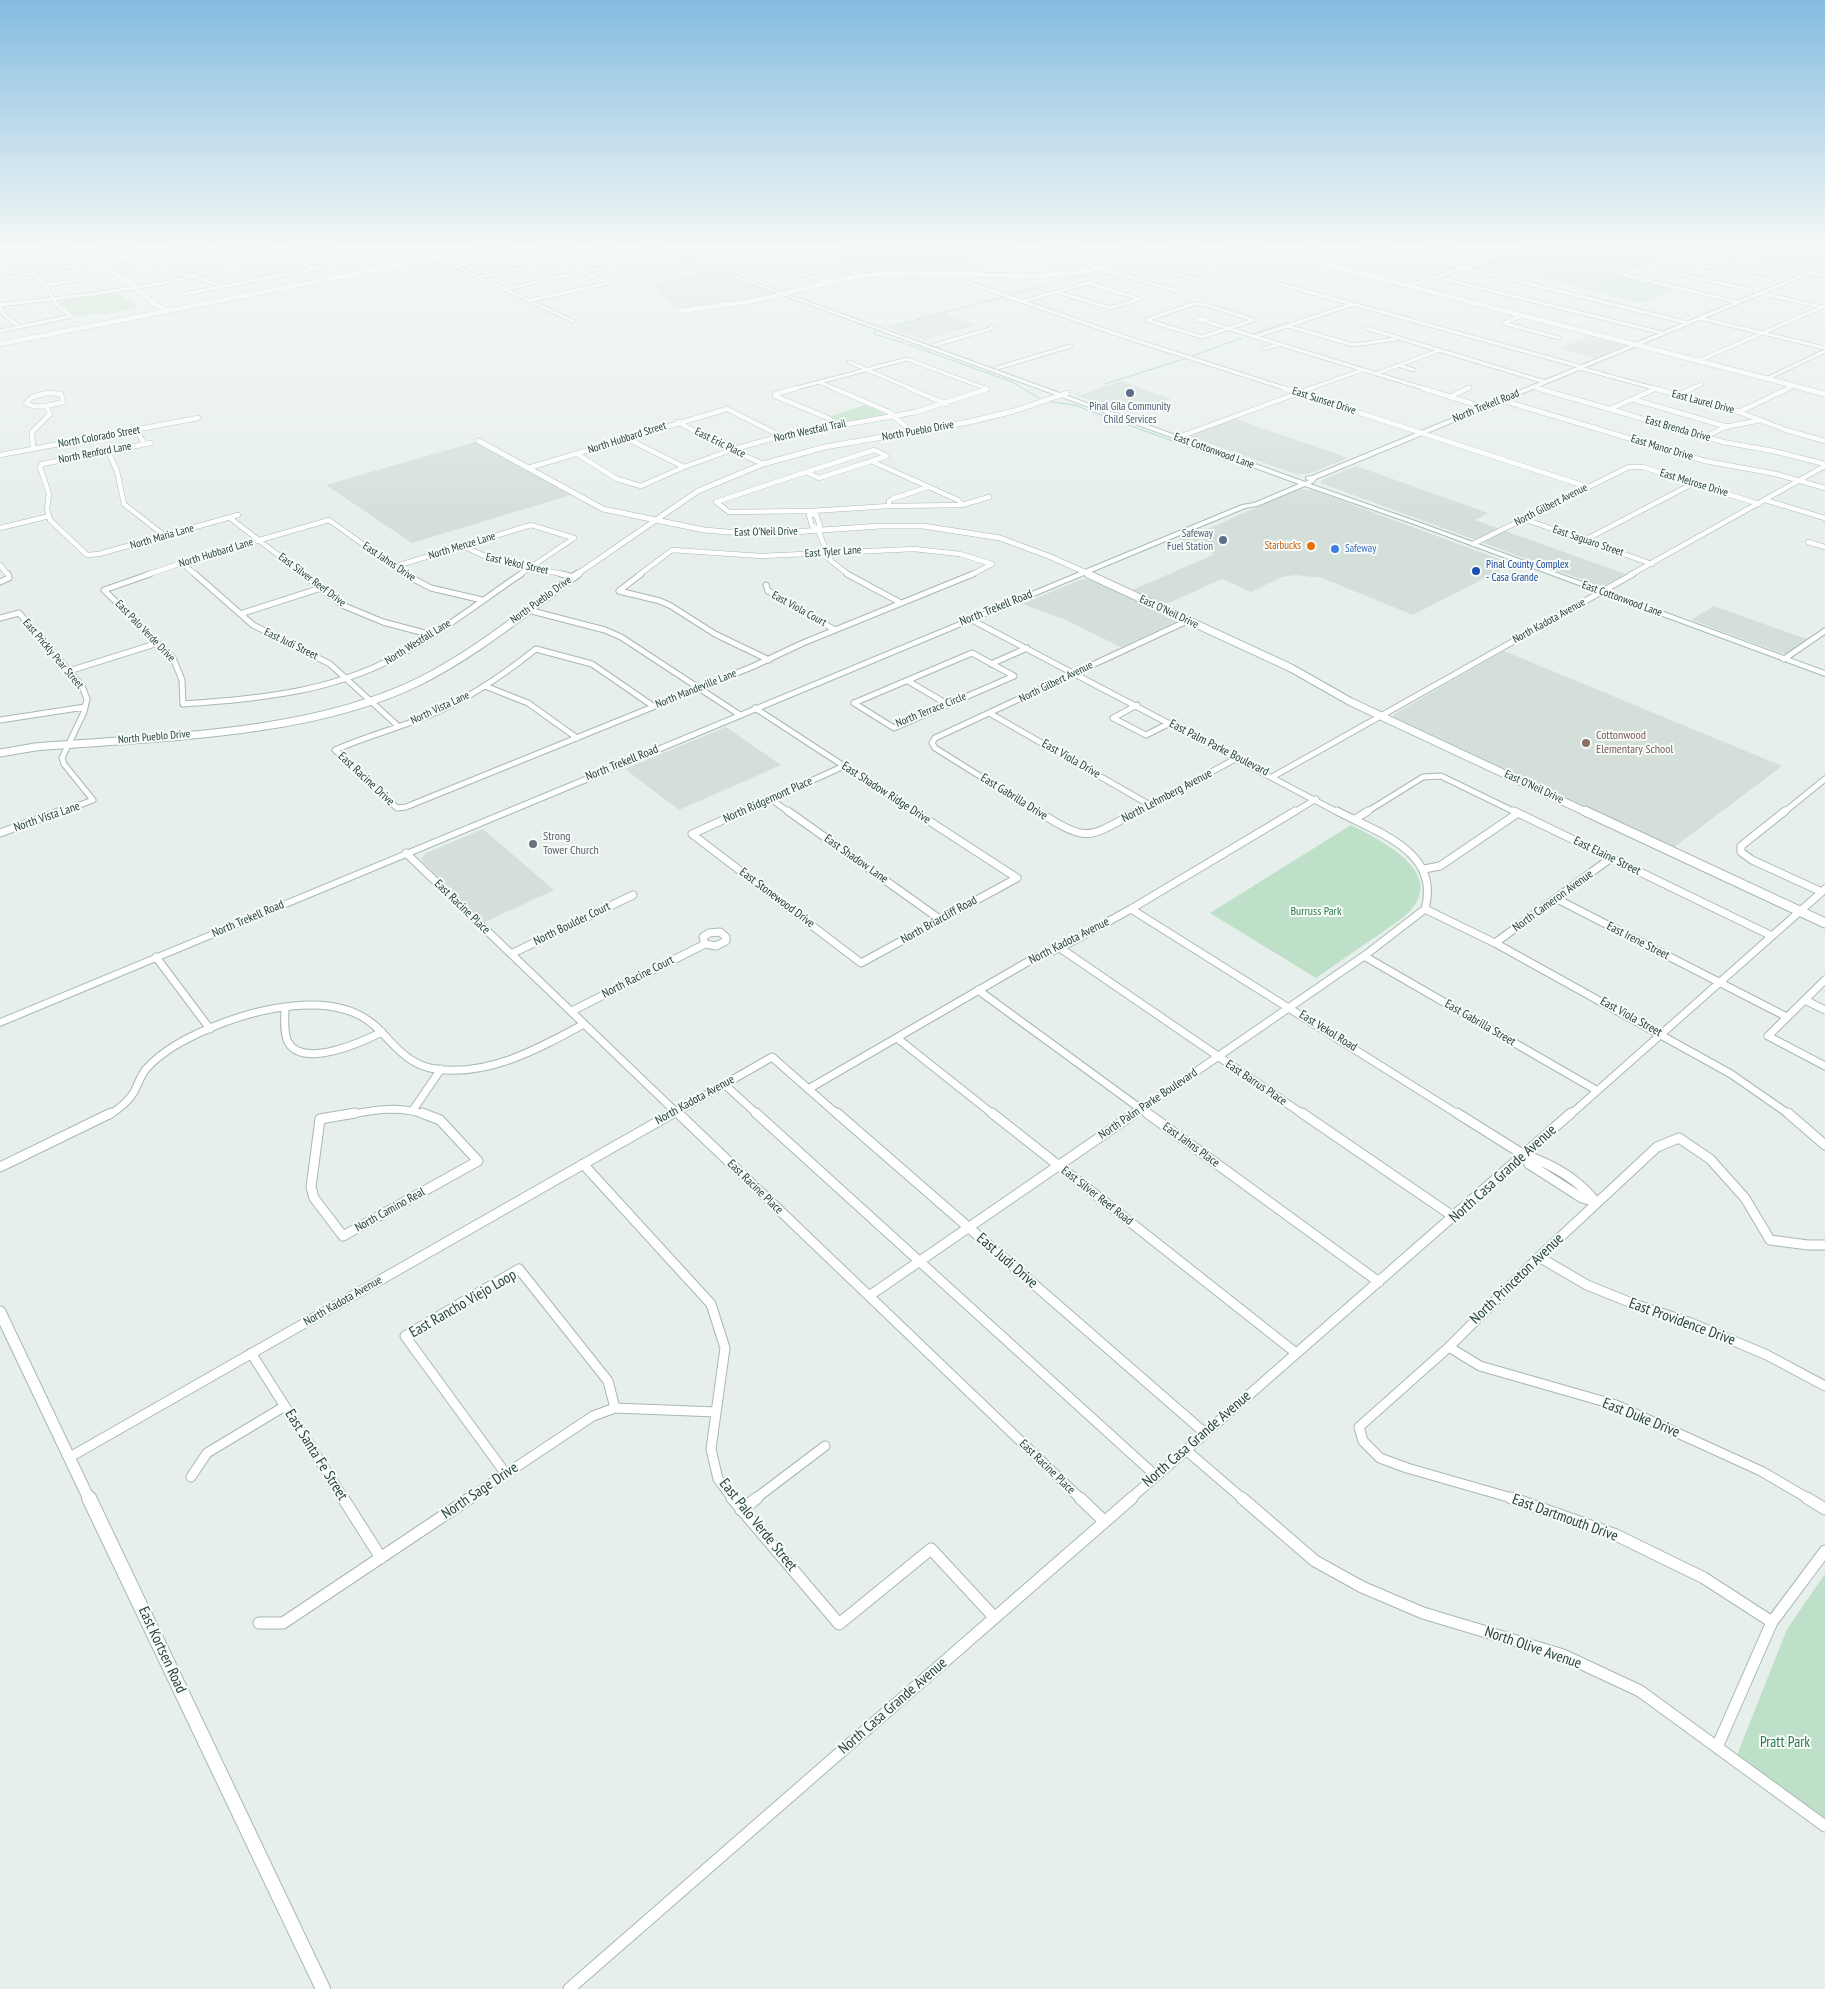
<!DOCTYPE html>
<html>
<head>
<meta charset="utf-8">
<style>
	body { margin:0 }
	canvas { display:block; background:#e6efeb }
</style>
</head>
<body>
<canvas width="1825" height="1989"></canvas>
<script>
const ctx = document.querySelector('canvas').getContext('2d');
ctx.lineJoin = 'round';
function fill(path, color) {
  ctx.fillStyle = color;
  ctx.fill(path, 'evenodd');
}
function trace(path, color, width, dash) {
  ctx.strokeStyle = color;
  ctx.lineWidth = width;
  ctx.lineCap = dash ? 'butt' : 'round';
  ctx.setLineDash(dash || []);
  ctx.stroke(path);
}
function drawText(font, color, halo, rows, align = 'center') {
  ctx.font = font + ' "PT Sans Narrow",sans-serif';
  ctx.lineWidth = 4;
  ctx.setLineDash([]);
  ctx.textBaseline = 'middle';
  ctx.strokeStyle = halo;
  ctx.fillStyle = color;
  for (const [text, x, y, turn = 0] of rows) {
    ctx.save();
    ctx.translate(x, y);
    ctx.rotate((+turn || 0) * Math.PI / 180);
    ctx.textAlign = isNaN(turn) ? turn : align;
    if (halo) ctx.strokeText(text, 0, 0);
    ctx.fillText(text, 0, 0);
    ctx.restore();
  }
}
const built = new Path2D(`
	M855,243H1019L1022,244L908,272L886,273L820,251Z
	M1545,243H1712L1696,246L1622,273L1620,276L1584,288L1482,263Z
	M1723,243H1825V263L1811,269L1708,247Z
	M709,270L728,276L773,293L751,300L679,310L653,284Z
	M944,314L976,325L923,340L891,328Z
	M1591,335L1624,344L1625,345L1595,358L1559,348Z
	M1121,381L1171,399L1128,414L1078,396Z
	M1227,416L1348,458L1308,474H1296L1183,434Z
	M479,441L574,494L412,543L326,485Z
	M1356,466L1488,513L1475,520L1625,574L1605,585H1597L1321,483L1322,480Z
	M1298,489L1313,490L1512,564L1413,615L1322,578L1296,575L1281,577L1251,592L1222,579L1162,606L1130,591L1215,554L1179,539L1201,532Z
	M1087,579L1093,581L1178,621L1121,647L1064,619L1022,604L1080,580Z
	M1714,606L1809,640L1789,653H1781L1691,620Z
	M1504,651L1782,766L1673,848L1396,720L1393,717L1394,714Z
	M726,727L781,765L679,810L625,769Z
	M483,829L554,890L485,922L422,861V857L426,853Z`);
const green = new Path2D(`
	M1556,243H1576L1597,249L1573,251L1546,247Z
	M1616,276H1620L1676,290L1641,303L1582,289Z
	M107,294L124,295L127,300L136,304L137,308L114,313L74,316L57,300Z
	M866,405L887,415L838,424L828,417Z
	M1351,825C1384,842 1452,875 1404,917L1316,978L1210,913Z
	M1825,1574V1826L1737,1755L1787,1629Z`);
const stream = new Path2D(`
	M1082,276L1095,280
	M1036,289L1046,292
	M1012,295L1082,274
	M890,327L1003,297
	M875,331L874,334L904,343
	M1253,334L1288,322
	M907,344L1012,382L1039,398
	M1192,356L1242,338
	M1105,384L1184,359
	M1077,395L1079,392
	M1052,402L1074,405L1227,461`);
const minorFar5 = new Path2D(`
	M214,243L290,258L316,269
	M322,243L357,261
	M571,243L455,266L573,321
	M595,243L612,249
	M1043,243L1056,265H968L965,266V279L972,284L1122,336L1287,389
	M1073,243L1085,262L1092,266L1177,291
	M1306,243L1316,245
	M1364,243L1688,323
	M1425,243L1490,258
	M1227,247L1243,243
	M1046,248L1076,247
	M96,249L136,243
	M251,249L267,244
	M612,249L638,260L582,272L554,261Z
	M166,250L252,269L271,278
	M1691,250L1794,273
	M636,251L649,250L639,253
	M1165,252L1232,270
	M627,254H630
	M997,254L1003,255L1012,266
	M121,258C154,271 191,273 224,287
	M438,258L455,266
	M1083,258L1099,256L1143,244
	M1669,258L1773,281
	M1131,261L1205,282
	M0,266L52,256
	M1647,267L1751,290
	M1315,272L1334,266
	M32,273L46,284L48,291L59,307L72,316
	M1810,273L1825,276
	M1624,275L1737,302
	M1624,275L1700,247L1718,243
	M480,277L554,261L531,252
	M1436,277L1662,333
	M0,279L205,243
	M828,282L771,266L772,264L808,257L865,276
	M1276,283L1582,367
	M46,285L81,280
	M1408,286L1540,243
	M506,289L582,272L609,283L531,300
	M1057,292L1110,308L1140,299L1088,283
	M1760,293L1822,307
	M184,294L357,261
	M1024,301L1120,274
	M0,303L3,314L20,327
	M1193,304H1203L1254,320L1202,337L1146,320Z
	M0,305L94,294L165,283L320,243
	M1523,316L1503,323L1559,338
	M1200,318L1208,321L1196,320Z
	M1700,318L1825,348
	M1207,322L1426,389
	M1288,326L1353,345L1396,339
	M1366,328L1545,382
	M0,331L72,316
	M1254,337L1353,304
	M935,345L990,329L992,326
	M1263,349L1277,345
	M1698,361L1825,306
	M849,362L912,389
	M1398,365L1414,370
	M997,368L1071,346
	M1580,368L1657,389
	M1375,374L1440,350
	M1766,379L1825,351
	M819,382L836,389
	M1533,387L1541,389
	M793,389L907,359L987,389
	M1309,389L1362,370
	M1465,389L1470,387
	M1690,389L1702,384
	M1786,389L1793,386`);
const minorFar4 = new Path2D(`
	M833,388L889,412L912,432
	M909,388L946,404
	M985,388L987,389
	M1283,388L1588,487
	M1422,388L1483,407
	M1537,388L1723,442L1773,451L1825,464
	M1653,388L1739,412L1786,430L1825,441
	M47,393L61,394L63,402C52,405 36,410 26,403L32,397Z
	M1678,395L1693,388
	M775,396V394L797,388
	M775,396L828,418L836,425
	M1450,397L1468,388
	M1632,399L1728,427
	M1501,400L1705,461L1776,474L1825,488
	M1610,409L1655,389
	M1739,412L1789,388
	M678,422L714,442L763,464
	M137,430L144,444
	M1184,435L1312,388
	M1705,437L1725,427L1761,420
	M628,439L684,467
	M151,443L42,464L40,467L49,494L47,509L50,520L87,555L99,554L238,515
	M33,449L32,432L50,414L46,406
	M874,450L887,456L819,478L806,472Z
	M108,451L117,471L124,504L165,536
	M577,454L617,479L641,486L684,467L731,450L781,436L916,412L987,389
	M0,455L198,418
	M528,468L727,409L781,436
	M806,472L716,502L729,512L811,511L812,513
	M1765,500L1825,518
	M962,505L989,497
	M889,506V501L892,499L928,487
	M811,511L889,506L962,505L958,500L871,461
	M816,514L820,526L817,528L812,526L809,515Z
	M230,518L304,575
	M1524,519L1652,564
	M0,528L49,516
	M817,528L831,561L849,575
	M1585,540L1694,483
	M1808,542L1825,547
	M1473,544L1629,467H1643L1759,504
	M463,546L493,560L567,575
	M182,563L196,575
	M0,565L8,575
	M393,567L531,525L574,538
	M146,575L194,559L329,520L406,575
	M519,575L574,538
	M639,575L672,550L761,556L914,549L960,554L992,564L971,575
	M1630,575L1825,466`);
const minorFar3 = new Path2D(`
	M150,574L104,590L173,658L182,680L183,704C264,698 339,692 410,649C448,627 484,599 521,574
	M195,574L253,625L330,664L398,726
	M302,574L342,605L383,622L432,635
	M404,574L431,588L482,600
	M561,574L574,577
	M847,574L901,603
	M0,582L9,578L8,574
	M766,585L768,591L835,630
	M619,591L641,574
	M619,591L660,601L671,606L715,634L769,660
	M528,610L605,630L621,637L740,715
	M240,614L321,588
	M0,618L19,613L82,686L87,699L84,712L62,758L64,764L93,800L58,813
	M970,619L1339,813
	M1784,659L1825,631
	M991,664L1027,648
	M69,671L158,643
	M908,681L947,704
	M485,686L528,703L577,738
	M854,703L894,728L1014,676
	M854,703L972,653L1014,676
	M1137,705L1113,718L1146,735L1170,723
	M653,706L592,664L536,649C502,676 466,701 425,717C395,729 364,737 335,750L397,808L406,807L754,666L803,643L973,574
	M755,708L916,813
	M991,714L1150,805
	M0,720L85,707
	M1274,776L1633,574
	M771,799L790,813
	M740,813L844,766
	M1039,813L935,748L932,743L935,738L1187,621
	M1136,813L1237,758
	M1293,813L1316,799
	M1365,813L1423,777L1441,776L1517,813
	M1783,813L1825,779`);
const minorFar2 = new Path2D(`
	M743,811L692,834L861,963L1017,878L914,811
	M788,811L941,920
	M1037,811C1089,843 1086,839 1138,811
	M1337,811C1378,833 1441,851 1425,909
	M1514,811L1772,936
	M1785,811L1741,846V852L1752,860L1822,892
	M1355,819L1368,811
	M0,833L61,811
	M406,853L679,1115
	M1424,869L1440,866L1518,813
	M1557,899L1787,1017
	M1131,909L1459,1115
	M1425,909L1495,943L1731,1074L1790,1115
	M720,932L726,937V941L716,946L705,944L703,937L709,933Z
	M1495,943L1611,858
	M1060,948L1304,1115
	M511,954L633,895
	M1364,956L1596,1090
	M156,957L210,1029
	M1825,980L1768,1036L1825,1066
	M978,990L1149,1115
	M1805,1000L1825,1010
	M285,1007C285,1017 283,1032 288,1042C303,1069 362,1042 382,1032
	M572,1011L705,944
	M897,1038L994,1115
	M724,1084L758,1115
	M810,1088L1036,957L1060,948L1131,909L1295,811
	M413,1110L441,1069
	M109,1115C119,1109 128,1102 134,1092C138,1084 141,1075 146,1069C163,1050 187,1038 210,1028C255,1009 333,989 374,1025C392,1041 404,1062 430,1068C485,1079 538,1049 584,1024
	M348,1115C373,1110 401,1105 425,1115
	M671,1115L772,1057L838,1115
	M1133,1115L1364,956L1425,909
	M1570,1115L1825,889`);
const minorFar1 = new Path2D(`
	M355,1113L320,1119L311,1187L314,1198L343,1236L478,1161L440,1120L422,1113
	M678,1113L1081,1499
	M756,1113L1156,1476
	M837,1113L1205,1433
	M992,1113L1296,1353
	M1147,1113L1379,1282
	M1302,1113L1454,1217
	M1457,1113L1524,1155
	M1788,1113L1825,1145
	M1524,1155C1552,1164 1577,1178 1596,1202L1582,1198L1529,1164Z
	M583,1164L711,1304L725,1348L711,1449L718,1479L733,1499
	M0,1167L111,1113
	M1539,1257L1587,1285L1634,1304L1691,1323L1767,1355L1825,1386
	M869,1296L1135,1113
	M1449,1347L1480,1366L1616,1405L1761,1471L1809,1499
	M251,1353L344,1499
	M1186,1450L1243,1499
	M70,1457L673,1113
	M506,1474L405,1336L519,1269L608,1381L615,1408
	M191,1477L207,1453L285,1406
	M468,1499L593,1416L615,1408L716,1412
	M755,1499L825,1446
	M1130,1499L1571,1113
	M1515,1499L1407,1468L1380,1458L1363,1441L1359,1427L1449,1347L1539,1257L1657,1147L1679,1138L1710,1159L1745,1198L1770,1240L1808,1245H1825`);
const minor = new Path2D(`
	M343,1498L381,1558
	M732,1498L839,1624L931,1549L994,1617
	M1080,1498L1104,1521
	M1242,1498L1315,1561L1362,1587L1423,1613L1563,1655L1640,1691L1825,1826
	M1511,1498L1616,1535L1704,1578L1772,1622
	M1807,1498L1825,1509
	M741,1510L757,1498
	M259,1623H283L470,1498
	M1717,1747L1772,1622L1825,1551
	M569,1989L1132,1498`);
const tertiaryFar5 = new Path2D(`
	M49,243L47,244L61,243
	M60,243L88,263L125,279L154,304L168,311
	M1242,243L1807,389
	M680,311L753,301L839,280L869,275L907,273L1037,276L1081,272L1198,243
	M0,344L511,243`);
const tertiaryFar4 = new Path2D(`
	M1802,388L1825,394
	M479,441L603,509L704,530L728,532L778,533L880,526H923L1000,538L1051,557L1091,575
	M576,575L698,491L763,464L825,447L969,422L1014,411L1067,393`);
const tertiaryFar3 = new Path2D(`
	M1088,574L1291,668L1351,702L1588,813
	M0,753L35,747C156,737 308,736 418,682C475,654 526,611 578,574`);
const tertiaryFar2 = new Path2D(`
	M1585,811L1825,923`);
const tertiaryFar1 = new Path2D(`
	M0,1312L89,1499`);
const tertiary = new Path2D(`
	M89,1498L323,1989`);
const secondary = new Path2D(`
	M641,243H646L1305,482L1309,480L1306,479V477L1312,476L1825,265V268L1316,479L1314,482L1310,484L1418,522L1825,671V676L1414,524L1305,486L1257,506L1245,508L0,1026V1019L1242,505L1254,503L1299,484Z`);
const markers = [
	[1130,393,5,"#5c6f8a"],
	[1223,540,5,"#5c6f8a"],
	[1311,546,5,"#e8710a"],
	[1335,549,5,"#3f7fe0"],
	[1476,571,5,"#1a4fb4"],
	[1586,743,5,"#8d6e63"],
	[533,844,5,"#6b7280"]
];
const farStreetnames = [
	["East Sunset Drive",1324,401,18],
	["East Laurel Drive",1703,402,15],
	["North Trekell Road",1486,406,-22],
	["East Brenda Drive",1678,429,16],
	["North Westfall Trail",810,431,-12],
	["North Pueblo Drive",918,431,-10],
	["North Colorado Street",99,437,-10],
	["North Hubbard Street",627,438,-18],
	["East Eric Place",720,443,26],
	["East Manor Drive",1662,448,17],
	["East Cottonwood Lane",1214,451,20],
	["North Renford Lane",95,453,-11],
	["East Melrose Drive",1694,483,17],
	["North Gilbert Avenue",1551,505,-27],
	["East O'Neil Drive",766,532,-1],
	["North Maria Lane",162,537,-16],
	["East Saguaro Street",1588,541,19],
	["North Menze Lane",462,546,-17],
	["East Tyler Lane",833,552,-4],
	["North Hubbard Lane",216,553,-17],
	["East Jahns Drive",389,562,34],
	["East Vekol Street",517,564,13],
	["East Silver Reef Drive",312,580,37],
	["East Cottonwood Lane",1622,599,20],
	["North Pueblo Drive",541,600,-36],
	["East Viola Court",799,609,29],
	["East O'Neil Drive",1169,612,25],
	["North Kadota Avenue",1549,621,-29],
	["East Palo Verde Drive",145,631,46],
	["North Westfall Lane",418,642,-32],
	["East Judi Street",291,644,26],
	["East Prickly Pear Street",53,654,50],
	["North Gilbert Avenue",1056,682,-26],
	["North Mandeville Lane",696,689,-22],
	["North Vista Lane",440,708,-25],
	["North Terrace Circle",931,710,-22],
	["North Pueblo Drive",154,737,-5],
	["East O'Neil Drive",1534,787,25]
];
const farServicenames = [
	["Pinal Gila Community",1130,407],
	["Child Services",1130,420],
	["Safeway",1213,534,"right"],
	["Fuel Station",1213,547,"right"]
];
const farFoodnames = [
	["Starbucks",1301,546]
];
const farShopnames = [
	["Safeway",1345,549]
];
const farTransitnames = [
	["Pinal County Complex",1486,565],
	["- Casa Grande",1486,578]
];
const streetNames = [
	["North Trekell Road",996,608,-22],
	["East Palm Parke Boulevard",1219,748,27],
	["East Viola Drive",1071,759,30],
	["North Trekell Road",622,763,-22],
	["East Racine Drive",366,779,43],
	["East Shadow Ridge Drive",886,793,33],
	["North Lehmberg Avenue",1167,796,-28],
	["East Gabrilla Drive",1014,797,32],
	["North Ridgemont Place",768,800,-24],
	["North Vista Lane",47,817,-19],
	["East Elaine Street",1607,856,26],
	["East Shadow Lane",856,859,35],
	["East Stonewood Drive",777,898,37],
	["North Cameron Avenue",1553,901,-36],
	["East Racine Place",462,907,44],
	["North Trekell Road",248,919,-23],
	["North Briarcliff Road",939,920,-29],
	["North Boulder Court",572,924,-26],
	["North Kadota Avenue",1069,941,-27],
	["East Irene Street",1638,941,27],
	["North Racine Court",638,977,-27],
	["East Viola Street",1631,1017,29],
	["East Gabrilla Street",1480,1023,30],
	["East Vekol Road",1328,1031,32],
	["East Barrus Place",1256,1083,34],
	["North Kadota Avenue",695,1100,-29],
	["North Palm Parke Boulevard",1148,1104,-34],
	["East Jahns Place",1191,1145,36],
	["East Racine Place",755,1187,44],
	["East Silver Reef Road",1097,1196,38],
	["North Camino Real",390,1210,-29],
	["North Kadota Avenue",343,1301,-30],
	["East Racine Place",1047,1467,44]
];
const educationNames = [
	["Cottonwood",1596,736],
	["Elementary School",1596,750]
];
const worshipNames = [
	["Strong",543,837],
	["Tower Church",543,851]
];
const parkNames = [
	["Burruss Park",1316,912]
];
const nearStreetnames = [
	["North Casa Grande Avenue",1503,1174,-42],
	["East Judi Drive",1007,1261,41],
	["North Princeton Avenue",1517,1279,-44],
	["East Rancho Viejo Loop",463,1304,-30],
	["East Providence Drive",1682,1322,20],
	["East Duke Drive",1641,1418,22],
	["North Casa Grande Avenue",1197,1439,-41],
	["East Santa Fe Street",316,1455,58],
	["North Sage Drive",480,1491,-34],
	["East Dartmouth Drive",1565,1518,20],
	["East Palo Verde Street",758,1525,51],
	["North Olive Avenue",1533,1648,19],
	["East Kortsen Road",162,1650,65],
	["North Casa Grande Avenue",893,1706,-41]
];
const nearParknames = [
	["Pratt Park",1785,1743]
];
fill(built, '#d4dfda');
fill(green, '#bfe0c8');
trace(stream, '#8ec9d4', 1);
trace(minorFar5, '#a8b8b2', 4.5);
trace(minorFar4, '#a8b8b2', 5.5);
trace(minorFar3, '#a8b8b2', 7);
trace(minorFar2, '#a8b8b2', 9);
trace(minorFar1, '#a8b8b2', 11);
trace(minor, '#a8b8b2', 13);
trace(tertiaryFar5, '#a8b8b2', 5.5);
trace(tertiaryFar4, '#a8b8b2', 6);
trace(tertiaryFar3, '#a8b8b2', 9);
trace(tertiaryFar2, '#a8b8b2', 11);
trace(tertiaryFar1, '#a8b8b2', 13);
trace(tertiary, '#a8b8b2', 16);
trace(secondary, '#a4bbb3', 2);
trace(minorFar5, '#fff', 3);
trace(minorFar4, '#fff', 4.5);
trace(minorFar3, '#fff', 5);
trace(minorFar2, '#fff', 7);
trace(minorFar1, '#fff', 9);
trace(minor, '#fff', 11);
trace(tertiaryFar5, '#fff', 4.5);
trace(tertiaryFar4, '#fff', 5);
trace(tertiaryFar3, '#fff', 7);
trace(tertiaryFar2, '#fff', 9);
trace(tertiaryFar1, '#fff', 11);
trace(tertiary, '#fff', 14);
fill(secondary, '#fff');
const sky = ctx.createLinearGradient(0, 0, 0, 521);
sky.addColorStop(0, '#84bce0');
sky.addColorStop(0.47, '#f4f8f6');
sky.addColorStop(1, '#f4f8f600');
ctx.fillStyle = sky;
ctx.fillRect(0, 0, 1825, 521);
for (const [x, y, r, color] of markers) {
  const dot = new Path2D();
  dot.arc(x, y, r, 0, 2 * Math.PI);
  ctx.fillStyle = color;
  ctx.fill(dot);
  trace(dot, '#f7fbf9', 2);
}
drawText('11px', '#24423a', '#f7fbf9', farStreetnames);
drawText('11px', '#4e5e75', '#f7fbf9', farServicenames);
drawText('11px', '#c56008', '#f7fbf9', farFoodnames, 'right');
drawText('11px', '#366cbe', '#f7fbf9', farShopnames, 'left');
drawText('11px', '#164399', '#f7fbf9', farTransitnames, 'left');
drawText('12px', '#24423a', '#f7fbf9', streetNames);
drawText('12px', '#785e54', '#f7fbf9', educationNames, 'left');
drawText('12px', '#5b616d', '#f7fbf9', worshipNames, 'left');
drawText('12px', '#2d7a4b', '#f7fbf9', parkNames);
drawText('15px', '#24423a', '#f7fbf9', nearStreetnames);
drawText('15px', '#2d7a4b', '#f7fbf9', nearParknames);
</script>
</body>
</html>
